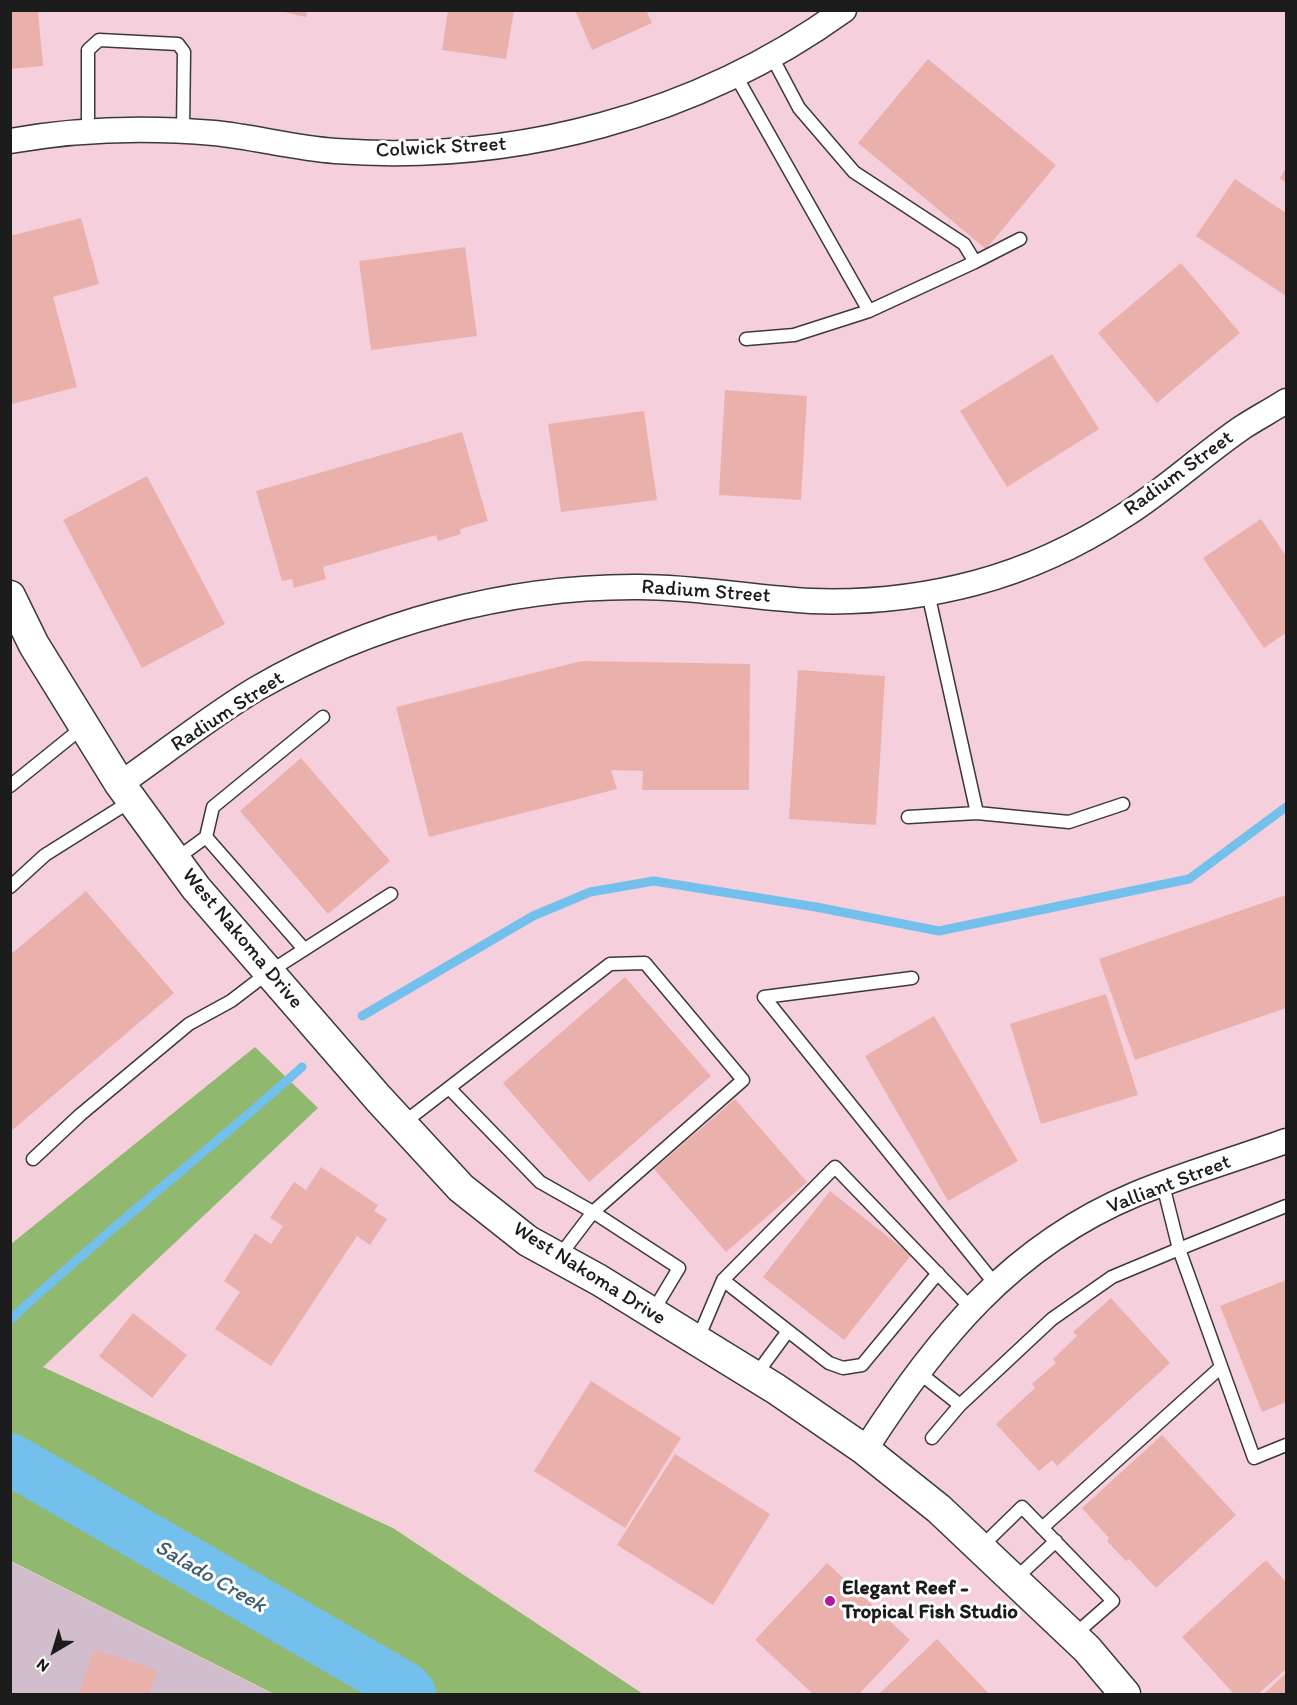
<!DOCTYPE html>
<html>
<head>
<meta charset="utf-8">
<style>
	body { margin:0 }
	#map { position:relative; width:1297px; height:1705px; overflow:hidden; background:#f0e4c8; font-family:Itim,sans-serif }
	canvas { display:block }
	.frame { position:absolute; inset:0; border:12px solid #1c1c1c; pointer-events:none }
	.north { position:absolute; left:24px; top:1621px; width:60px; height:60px; -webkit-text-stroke:4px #fff; paint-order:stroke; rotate:218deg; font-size:16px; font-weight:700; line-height:24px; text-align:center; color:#1c1c1c }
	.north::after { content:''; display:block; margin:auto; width:21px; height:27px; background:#1c1c1c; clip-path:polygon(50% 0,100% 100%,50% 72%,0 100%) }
</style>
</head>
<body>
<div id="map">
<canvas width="1297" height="1705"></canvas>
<div class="frame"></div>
<div class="north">N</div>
</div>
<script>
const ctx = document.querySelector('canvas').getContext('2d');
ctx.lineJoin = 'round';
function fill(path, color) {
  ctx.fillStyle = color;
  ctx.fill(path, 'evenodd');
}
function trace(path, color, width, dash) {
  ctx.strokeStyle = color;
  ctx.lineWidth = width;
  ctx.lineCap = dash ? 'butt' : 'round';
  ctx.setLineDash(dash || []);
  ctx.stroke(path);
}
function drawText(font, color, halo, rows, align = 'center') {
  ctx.font = font + ' Itim,sans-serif';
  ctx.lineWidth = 6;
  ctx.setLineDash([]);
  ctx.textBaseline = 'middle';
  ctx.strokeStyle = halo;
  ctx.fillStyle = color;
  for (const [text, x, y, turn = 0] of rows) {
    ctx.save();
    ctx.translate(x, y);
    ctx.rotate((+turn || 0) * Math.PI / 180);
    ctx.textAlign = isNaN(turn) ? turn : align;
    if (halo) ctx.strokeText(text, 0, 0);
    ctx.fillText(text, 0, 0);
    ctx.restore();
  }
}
const built = new Path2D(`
	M11,11H1286V1694H643L393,1528L42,1366L318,1108L255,1048L11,1244Z`);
const industrial = new Path2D(`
	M10,1561L273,1694H274H11Z`);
const forest = new Path2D(`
	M255,1047L318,1108L43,1367L393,1528L643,1694H274L11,1561V1244Z`);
const stream = new Path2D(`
	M362,1016L533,916L590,892L654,881L816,907L939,931L1189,879L1286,807
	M10,1320C104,1232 206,1153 302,1067`);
const river = new Path2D(`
	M10,1459L405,1688L410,1694`);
const building = new Path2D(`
	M10,10H38L43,66L10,69Z
	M275,10H308L306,17Z
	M448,10H514L506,59L442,50Z
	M575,10H646L652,23L592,50Z
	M928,59L1056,165L986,249L858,143Z
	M1286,167V183L1280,178Z
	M1235,179L1286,213V296L1196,236Z
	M81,218L99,284L53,297L77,387L12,404L10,236Z
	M465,247L477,336L371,350L359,261Z
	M1181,263L1240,333L1157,403L1098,333Z
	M1052,354L1099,429L1007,487L960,411Z
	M725,390L807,396L801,500L719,495Z
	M644,411L657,500L561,512L548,424Z
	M462,432L488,521L460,529L461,534L438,541L436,535L323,567L326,579L294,588L292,579L282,581L256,491Z
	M147,476L225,624L142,668L63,520Z
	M1261,519L1286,556V633L1264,648L1203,558Z
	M582,661L750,664L749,790H642L643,771L611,770L617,789L429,837L396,707Z
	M798,670L885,676L876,825L789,819Z
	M301,758L390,861L328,914L240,811Z
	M86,891L174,993L10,1132V955Z
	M1286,895V1008L1135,1060L1099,959Z
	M625,977L711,1076L589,1182L503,1083Z
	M1106,994L1138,1095L1041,1124L1010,1024Z
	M934,1016L1018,1161L948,1201L865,1056Z
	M735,1099L807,1182L726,1252L654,1169Z
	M321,1167L378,1205L374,1211L387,1219L370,1245L357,1236L271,1366L215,1329L240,1292L224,1281L255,1233L271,1244L283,1226L270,1218L294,1182L306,1190Z
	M830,1191L911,1255L844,1340L763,1277Z
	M1286,1280V1402L1262,1412L1220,1306Z
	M1111,1298L1170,1363L1057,1466L1052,1460L1039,1471L996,1424L1035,1388L1032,1384L1056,1363L1053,1359L1077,1336L1073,1332Z
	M133,1313L187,1355L152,1398L99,1356Z
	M591,1381L681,1438L625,1528L534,1471Z
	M1162,1435L1236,1515L1156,1588L1129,1559L1126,1561L1107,1541L1109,1538L1082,1508Z
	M675,1454L770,1514L713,1605L617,1545Z
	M1266,1560L1286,1582V1669L1258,1694H1234L1182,1637Z
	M827,1563L910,1640L859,1694H813L755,1640Z
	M937,1639L989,1694H879Z
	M94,1649L157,1670L149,1694L79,1693Z
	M1286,1673V1694H1264Z`);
const service = new Path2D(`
	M772,57L799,108L854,172L964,244L975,262L869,311
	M736,76L869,311L794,335L746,339
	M88,132V50L99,40L178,44L184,52L183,131
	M975,262L1020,239
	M928,593L977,813
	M10,786L83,727
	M908,817L977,813L1069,822L1123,804
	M206,837L304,949
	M176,859L206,837L213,807L323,717
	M10,887L45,855L131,801
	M912,978L764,997L995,1284
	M449,1088L540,1182L593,1212L679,1268L652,1313
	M402,1124L610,964L645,963L743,1080L593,1212L558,1258
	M33,1159L80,1115L189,1024L231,1001L269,972L391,894
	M1163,1185L1179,1249L1286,1206
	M723,1280L829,1363L843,1368L862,1365L938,1273
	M697,1341L723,1280L835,1167L971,1308
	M917,1371L960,1405L932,1438
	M755,1376L788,1331
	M960,1405L1052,1319L1112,1277L1179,1249L1254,1458L1286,1445
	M1042,1528L1221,1367
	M981,1547L1022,1507L1113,1601L1073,1636
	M1014,1580L1056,1541`);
const minor = new Path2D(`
	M10,141C77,129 146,127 214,133C254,137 294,148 335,151C515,164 697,116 844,10
	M120,784C165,753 209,717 256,689C370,623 507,586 639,587C697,587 754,598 811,601C866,603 922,597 975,583C1028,569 1079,545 1125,515C1166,489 1202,455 1243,427C1257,418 1272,410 1286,401
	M865,1450C935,1340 1011,1246 1136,1194C1185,1174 1236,1159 1286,1141`);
const tertiary = new Path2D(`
	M10,596L34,645L120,784L196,888L378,1098L461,1188L528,1241L599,1280L776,1389L865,1450L939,1509L1087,1649L1125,1694`);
const markers = [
	[830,1601,6,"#b5179e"]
];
const streetNames = [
	["Colwick Street",441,148,-3],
	["Radium Street",1179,474,-36],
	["Radium Street",706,592,4],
	["Radium Street",228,712,-33],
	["West Nakoma Drive",242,939,50],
	["Valliant Street",1169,1185,-21],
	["West Nakoma Drive",589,1274,32]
];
const poiNames = [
	["Elegant Reef -",842,1589],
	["Tropical Fish Studio",842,1613]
];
const waterNames = [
	["Salado Creek",210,1577,30]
];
fill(built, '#f5cfdb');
fill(industrial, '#d1bdcc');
fill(forest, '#90b86f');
trace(stream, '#74c0ed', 9);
trace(river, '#74c0ed', 52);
fill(building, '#eab1ac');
trace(service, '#3c3a36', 15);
trace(minor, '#3c3a36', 27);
trace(tertiary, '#3c3a36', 33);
trace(service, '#fff', 12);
trace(minor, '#fff', 24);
trace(tertiary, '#fff', 30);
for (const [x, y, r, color] of markers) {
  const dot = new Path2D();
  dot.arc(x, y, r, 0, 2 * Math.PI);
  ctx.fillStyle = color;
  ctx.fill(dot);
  trace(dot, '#fff', 2);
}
drawText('21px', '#1c1c1c', '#fff', streetNames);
drawText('bold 21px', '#1c1c1c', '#fff', poiNames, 'left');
drawText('italic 22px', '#3f5e70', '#fff', waterNames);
</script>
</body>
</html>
